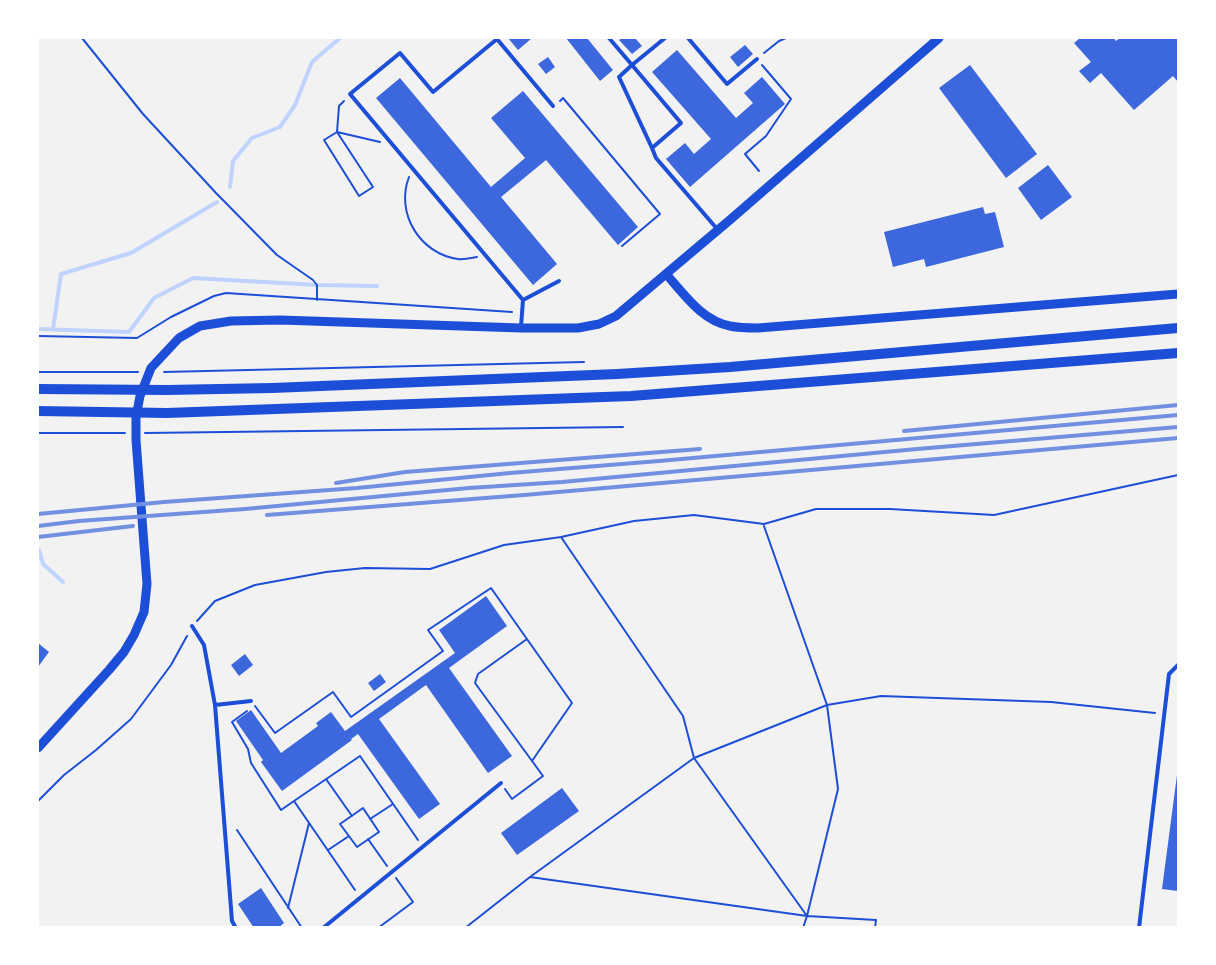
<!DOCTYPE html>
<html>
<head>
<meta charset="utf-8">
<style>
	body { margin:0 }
	#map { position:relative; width:1216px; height:965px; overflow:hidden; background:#f2f2f2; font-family:Raleway,sans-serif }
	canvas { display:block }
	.frame { position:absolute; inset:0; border:39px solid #fff; pointer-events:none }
</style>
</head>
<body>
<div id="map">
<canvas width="1216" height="965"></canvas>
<div class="frame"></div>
</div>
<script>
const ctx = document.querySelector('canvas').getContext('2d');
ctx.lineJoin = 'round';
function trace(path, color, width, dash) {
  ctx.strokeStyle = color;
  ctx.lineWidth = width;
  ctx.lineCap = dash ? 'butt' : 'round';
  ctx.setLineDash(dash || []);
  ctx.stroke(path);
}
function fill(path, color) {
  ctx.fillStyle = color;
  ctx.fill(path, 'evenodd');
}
const stream = new Path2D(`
	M230,187L233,161L252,138L280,127L295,105L312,62L340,38
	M38,329L129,332L154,298L193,278L317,285L377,286
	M53,329L61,274L131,253L217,202
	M39,550L43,564L63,582`);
const building = new Path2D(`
	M508,38H532L518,50Z
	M566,38H587L613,70L600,81Z
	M622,38H635L642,46L632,54L619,40Z
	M1080,38H1114L1116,41L1120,38H1176L1178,40V82L1173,76L1134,110L1101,73L1090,83L1079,71L1091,62L1074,43Z
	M745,45L753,54L738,67L730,57Z
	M677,50L736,118L753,103L744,93L762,77L785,104L690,187L666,159L685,143L694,154L711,139L652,72Z
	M548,57L555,67L546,74L538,64Z
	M970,65L1037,154L1006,178L939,88Z
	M400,78L491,187L525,158L491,118L523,91L638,227L618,245L546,160L501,197L557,264L533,285L376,98Z
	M1048,165L1072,197L1041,220L1018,188Z
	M983,207L985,214L995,212L1004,247L926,267L924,259L893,267L884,232Z
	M486,596L507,626L449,668L512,756L488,773L426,685L379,719L440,804L419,819L358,734L351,739L352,740L282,791L261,762L263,760L236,721L251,710L281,753L318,726L316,723L331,712L345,731L455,653L439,630Z
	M38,643L49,652L38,667Z
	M245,654L253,665L239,676L231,665Z
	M380,674L386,682L374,691L368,683Z
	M1177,775H1178V891L1162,889Z
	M562,788L579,811L517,855L501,833Z
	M261,888L284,923L278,928H254L238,904Z`);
const path = new Path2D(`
	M82,38L143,114L216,193L277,255L313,280L317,285V300
	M764,53L779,41L786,38
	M344,101L339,106L337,132L373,187L359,196L324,140L337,132L380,142
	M560,101L563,98L660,214L622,246
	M759,171L745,154L766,136L791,99L762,65
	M409,177C395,213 420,254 458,259C464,260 471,258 477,257
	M38,336L137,338L171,317L214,296L226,293L512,312
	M38,372H138
	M164,372L584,362
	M38,433H125
	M145,433L623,427
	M764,526L827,705L838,789L807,916
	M197,621L215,601L255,585L326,572L365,568L430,569L504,545L561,537L634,521L694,515L764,524L816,509H890L994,515L1178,475
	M255,706L275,733L333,692L351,717L443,651L428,630L491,588L572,703L532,761
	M247,711L232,722L248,749L251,763L281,810L294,801
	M326,779L352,816
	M505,789L512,799L543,776L475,683L478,674L527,639
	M38,801L64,775L96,750L131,719L171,665L187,636
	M363,808L379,832L357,847L340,824Z
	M370,819L393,804
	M237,830L302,928
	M368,839L387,866
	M328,850L349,836
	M530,877L807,916L803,928
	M355,890L294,801L360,756L418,840
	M288,908L309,823
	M378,928L413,902L396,878
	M465,928L530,877L694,758L683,716L561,537
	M875,928L876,920L807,916L694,758L827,705L881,696L1051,702L1155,713`);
const service = new Path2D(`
	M609,38L632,65L619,77L652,148
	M665,38L632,65L681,123L652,148L656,158L718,230
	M688,38L727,84L757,59
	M523,300L559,281
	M521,327L523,300L350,94L400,53L433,92L497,39L553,106
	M192,626L204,645L215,705
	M236,928L232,921L215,705L251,701
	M323,928L501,783
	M1139,928L1169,674L1178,665`);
const tertiary = new Path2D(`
	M666,274C684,294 702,321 730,326C739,328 749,328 758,328L1178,294
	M38,748L109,670L124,652L134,635L144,612L147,584L136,440V417L140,396L151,368L179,338L200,326L231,321L280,320L521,328H578L599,324L616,316L731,219L939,38`);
const primary = new Path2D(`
	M38,389L167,390L272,388L617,374L730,367L1178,328
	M38,411L167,413L631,396L1178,353`);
const rail = new Path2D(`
	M904,431L1178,405
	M336,483L405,472L700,449
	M38,514L164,502L357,488L510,473L659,461L1178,415
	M267,515L524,495L1178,438
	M38,526L79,521L245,509L469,488L562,482L917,449L1178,427
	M38,537L133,526`);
trace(stream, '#bfd3fe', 4);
fill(building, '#3d67dc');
trace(path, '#1d4ed8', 2);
trace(service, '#1d4ed8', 4);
trace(tertiary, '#1d4ed8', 9);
trace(primary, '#1d4ed8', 10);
trace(rail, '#7290e2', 4);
</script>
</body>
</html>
